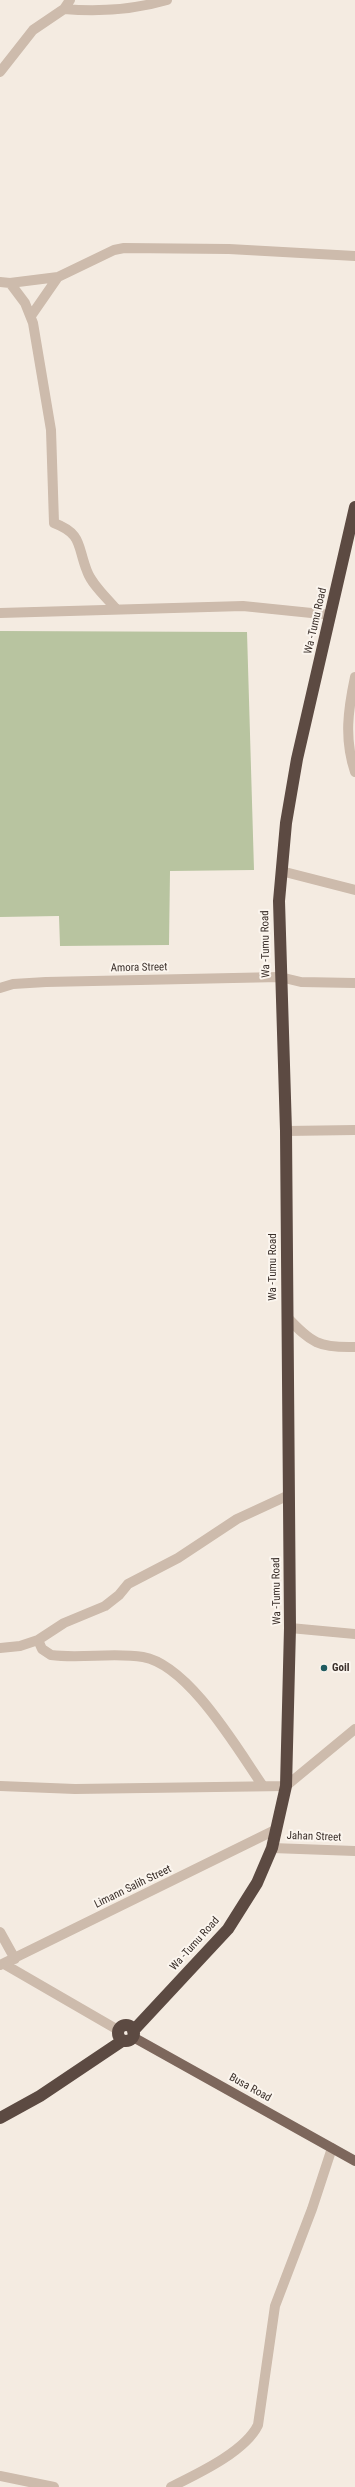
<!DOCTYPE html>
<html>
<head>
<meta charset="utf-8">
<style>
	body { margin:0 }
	canvas { display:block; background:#f4ebe1 }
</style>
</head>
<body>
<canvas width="355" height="2487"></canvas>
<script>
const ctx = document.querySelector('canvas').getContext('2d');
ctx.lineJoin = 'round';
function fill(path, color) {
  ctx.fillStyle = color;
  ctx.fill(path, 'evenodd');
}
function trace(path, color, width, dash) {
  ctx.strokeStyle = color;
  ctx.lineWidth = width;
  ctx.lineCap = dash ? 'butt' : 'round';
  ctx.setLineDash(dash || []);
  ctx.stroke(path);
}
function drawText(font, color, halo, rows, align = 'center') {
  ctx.font = font + ' "Roboto Condensed",sans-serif';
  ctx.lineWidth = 4;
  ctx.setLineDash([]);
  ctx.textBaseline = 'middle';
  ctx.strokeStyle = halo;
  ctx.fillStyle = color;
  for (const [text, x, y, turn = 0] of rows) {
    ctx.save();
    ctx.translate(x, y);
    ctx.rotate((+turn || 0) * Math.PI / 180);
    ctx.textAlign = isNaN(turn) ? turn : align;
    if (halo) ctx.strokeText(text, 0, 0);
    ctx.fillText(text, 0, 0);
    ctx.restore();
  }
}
const green = new Path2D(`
	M0,631L247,632L254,870L170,871L169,945L60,946L59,916L0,917Z`);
const minor = new Path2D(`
	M64,9C100,12 133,10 167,0
	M0,72L33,30L64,9L70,0
	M0,282L10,283L58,277L114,250L124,248L229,249L355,256
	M10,283L25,303L33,323L51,430L54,523C83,534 77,546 87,571C92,585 107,598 116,609
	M31,316L58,277
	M0,613L243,606L331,615
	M355,677C348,710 344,739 355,772
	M281,871L355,890
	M0,988L13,984L46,982L280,977L301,982L355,983
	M286,1131L355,1130
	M287,1317C311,1343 319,1348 355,1347
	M290,1628L355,1634
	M38,1640L42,1649L51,1655C81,1659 113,1652 143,1657C189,1665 238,1750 263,1786
	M0,1648L20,1646L38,1640L64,1623L105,1606L119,1595L128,1584L178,1558L237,1519L289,1495
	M0,1786L75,1789L286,1786L355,1729
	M272,1848L355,1851
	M0,1932L15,1959
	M4,1964L118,2030
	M0,1965L277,1829
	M0,2476L54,2487
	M171,2487C197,2474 245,2452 258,2425L275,2306L312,2209L332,2148`);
const major = new Path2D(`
	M133,2037L355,2161`);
const highway = new Path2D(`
	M118 2033a8 8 0 1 1 16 0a8 8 0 1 1-16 0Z
	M133,2031L228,1929L257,1883L272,1848L286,1786L290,1628L286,1131L279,901L286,823L297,759L355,507
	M0,2118L40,2096L122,2041`);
const markers = [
	[324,1668,4,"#1f5a5e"]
];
const streetNames = [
	["Wa -Tumu Road",316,621,-77],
	["Wa -Tumu Road",266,944,-91],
	["Amora Street",139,968,-1],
	["Wa -Tumu Road",273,1267,-90],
	["Wa -Tumu Road",277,1591,-91],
	["Jahan Street",314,1837,2],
	["Limann Salih Street",133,1887,-26],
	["Wa -Tumu Road",195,1944,-48],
	["Busa Road",250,2088,29]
];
const poiNames = [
	["Goil",332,1668]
];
fill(green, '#b8c4a0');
trace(minor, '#cdbbac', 10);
trace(major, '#7d675c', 10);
trace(highway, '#5c4a42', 12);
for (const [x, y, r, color] of markers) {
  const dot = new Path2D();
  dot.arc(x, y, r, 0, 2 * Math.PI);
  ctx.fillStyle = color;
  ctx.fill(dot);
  trace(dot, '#fbf5ee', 1.5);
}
drawText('11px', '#3b302b', '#fbf5ee', streetNames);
drawText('bold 11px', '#3b302b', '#fbf5ee', poiNames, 'left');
</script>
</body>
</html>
